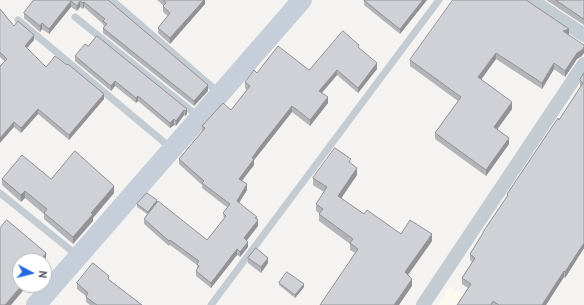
<!DOCTYPE html>
<html>
<head>
<meta charset="utf-8">
<style>
	body { margin:0 }
	#map { position:relative; width:584px; height:305px; overflow:hidden; background:#f4f3f2; font-family:"PT Sans",sans-serif }
	canvas { display:block }
	.north { position:absolute; left:12px; top:253px; width:40px; height:40px; box-sizing:border-box; background:#fff; border:1px solid #b7bbbf; border-radius:50%; rotate:97deg; font-size:11px; font-weight:700; line-height:16px; text-align:center; color:#4b545f }
	.north::after { content:''; display:block; margin:auto; width:14px; height:18px; background:#2469dd; clip-path:polygon(50% 0,100% 100%,50% 72%,0 100%) }
</style>
</head>
<body>
<div id="map">
<canvas width="584" height="305"></canvas>
<div class="north">N</div>
</div>
<script>
const ctx = document.querySelector('canvas').getContext('2d');
ctx.lineJoin = 'round';
function fill(path, color) {
  ctx.fillStyle = color;
  ctx.fill(path, 'evenodd');
}
function trace(path, color, width, dash) {
  ctx.strokeStyle = color;
  ctx.lineWidth = width;
  ctx.lineCap = dash ? 'butt' : 'round';
  ctx.setLineDash(dash || []);
  ctx.stroke(path);
}
const commercial = new Path2D(`
	M450,286L478,305H438Z`);
const lane = new Path2D(`
	M112,0L219,93
	M75,17L199,117
	M18,20L171,148
	M0,193L78,256
	M211,305L439,0`);
const street = new Path2D(`
	M531,0L584,35
	M423,305L584,64`);
const secondary = new Path2D(`
	M36,305L302,0`);
const wall = new Path2D(`
	M34,0H108L208,91L194,106L103,33V28L104,27L103,24L84,7L83,9L80,7L77,11L71,7L49,34L42,29L40,32L24,18V13Z
	M157,0H205V4L170,44L158,33V28L168,16L163,12V6H164Z
	M364,0H427L400,34L364,5Z
	M546,0H584V25Z
	M0,9L14,26L34,40L27,48L46,67L104,99L69,140L38,114L21,133L14,127L4,61L0,57Z
	M569,35L582,56L577,59L565,77L554,69L542,89L496,59L481,79L512,109L497,129L509,144L486,176L435,139V133L458,101L410,66V60Z
	M88,46L187,109V114L185,116L184,115L176,126L174,125L170,128L138,101L136,103L115,86L111,91L75,61V56Z
	M359,48L377,69L358,93L337,75L322,93L328,103L310,126L292,112L254,160V165L242,181L247,190L239,203L257,219L258,226L247,240L248,247L240,257L237,255L211,288L196,276V271L197,269V265L170,245L169,246L144,224V219L147,214L137,207V204L157,203L207,240L224,219L223,213L228,208L202,188V185L179,164V159L202,131V126L231,110L247,90L245,88V82L257,73L309,70Z
	M584,73V248L565,278L564,277L546,305H457L468,288L462,284V278L472,262L470,260V254L483,234V232L507,197V194L559,120L581,87L580,86V80Z
	M351,164L357,175L341,198L364,214L401,234L432,241L408,275L412,286L350,250V244L319,221V213L316,211V204L324,192L313,185V178Z
	M2,179H51L114,193L93,218V221L73,244L44,219V214L25,198L21,202L2,185Z
	M248,258L268,263L261,273L248,263Z
	M109,280L142,305H90L86,302V296L77,289V283Z
	M279,283L304,287L295,298L279,285Z`);
const shadedWall = new Path2D(`
	M204,0H205V4L170,44V38Z
	M423,0H427L400,34V29Z
	M71,1V7L49,34V29Z
	M80,1V7L77,11V6Z
	M84,2V7L83,9V3Z
	M42,23V29L40,32V26Z
	M569,29V35L563,31Z
	M34,35V40L25,50V46Z
	M584,47V53L582,56L577,59L565,77V71L577,53Z
	M496,53V59L478,84V77Z
	M377,63V69L358,93V88Z
	M554,63V69L542,89V83Z
	M337,70V75L319,96V91Z
	M115,81V86L111,91V86Z
	M208,85V91L194,106V101Z
	M104,94V99L69,140V135Z
	M138,96V101L136,103V98Z
	M328,97V103L310,126V120Z
	M512,102V109L494,134V127Z
	M292,106V112L259,154L254,160V165L239,184V179L252,158L259,148Z
	M38,109V114L21,133V128Z
	M187,109V114L185,116V111Z
	M184,110V115L176,126V121Z
	M174,119V125L170,128V123Z
	M14,122V127L0,143V138Z
	M509,138V144L486,176V170Z
	M357,168V175L338,203V196Z
	M247,184V190L237,206V201Z
	M114,186V193L93,218V221L73,244V237L91,213Z
	M25,191V198L21,202V195Z
	M157,200V203L148,214V212Z
	M257,217V222L258,220V226L244,244V238Z
	M432,234V241L405,279V272Z
	M248,242V247L240,257V252Z
	M584,243V248L565,278V272Z
	M237,249V255L211,288V283Z
	M46,253V260L44,263V261H40Z
	M268,258V263L261,273V267Z
	M564,271V277L546,305H542Z
	M412,279V286L399,305H394Z
	M304,284V287L295,298V295Z
	M22,285H28L11,305H5Z`);
const building = new Path2D(`
	M34,0H108L208,85L194,101L103,28L107,24L103,21L105,19L84,2L83,3L80,1L77,6L71,1L49,29L42,23L40,26L24,13Z
	M164,0H204L170,38L158,28L170,13L163,6L166,3Z
	M364,0H423L400,29Z
	M453,0H526L569,29L563,31L584,45V47L582,50L577,53L565,71L554,63L542,83L496,53L478,77L512,102L494,127L509,138L486,170L435,133L461,97L410,60Z
	M556,0H584V19Z
	M0,9L14,26L18,21L34,35L25,46L46,67L55,56L67,65L68,64L104,94L69,135L38,109L21,128L14,122L0,138V66L7,59L0,52Z
	M343,31L359,45L358,47L377,63L358,88L337,70L319,91L328,97L310,120L292,106L259,148L252,158L254,159L239,179L247,184L237,201L257,217L255,218L258,220L244,238L248,242L240,252L237,249L211,283L196,271L199,266L197,264L199,261L170,240L169,241L144,219L158,201L207,240L226,216L223,213L230,204L202,183L204,181L179,159L205,128L202,126L223,103L231,110L250,86L245,82L254,70L257,73L278,46L309,70Z
	M97,36L187,109L185,111L184,110L176,121L174,119L170,123L138,96L136,98L115,81L111,86L75,56L85,44L88,46Z
	M584,73V243L565,272L564,271L542,305H499L493,301L491,305H457L471,284L462,278L475,258L470,254L483,233V232L508,195L507,194L558,118L559,120L583,83L580,80Z
	M335,148L351,159L349,162L357,168L338,196L364,214L367,210L401,234L410,220L432,234L405,272L412,279L394,305H320L358,249L350,243L353,239L319,214L323,209L316,204L327,187L313,178Z
	M75,151L114,186L91,213L93,214L73,237L44,213L47,209L25,191L21,195L2,179L22,155L51,179Z
	M147,193L157,200L148,212L137,204Z
	M7,220L46,253L40,261H20V285H22L5,305H0V228Z
	M256,248L268,258L261,267L248,258Z
	M93,263L109,276L108,279L142,305H97L86,297L88,293L77,283Z
	M287,272L304,284L295,295L279,283Z`);
fill(commercial, '#fcf9ef');
trace(lane, '#c4ccd3', 7);
trace(street, '#c4ccd3', 14);
trace(secondary, '#c6ced9', 20);
fill(wall, '#b3b4b8');
fill(shadedWall, '#929296');
fill(building, '#d0d1d6');
trace(building, '#929296', 1);
</script>
</body>
</html>
